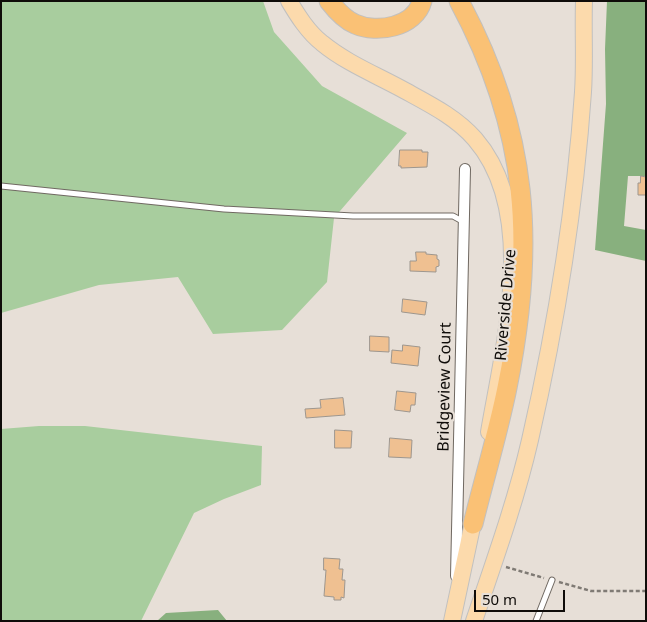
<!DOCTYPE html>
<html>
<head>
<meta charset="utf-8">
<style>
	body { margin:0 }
	#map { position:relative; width:647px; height:622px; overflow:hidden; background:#e7dfd7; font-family:"Noto Sans",sans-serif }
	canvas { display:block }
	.frame { position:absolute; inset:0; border:2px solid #0f0c09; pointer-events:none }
	.scale { position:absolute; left:474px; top:590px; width:91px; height:22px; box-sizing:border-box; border:2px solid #0f0c09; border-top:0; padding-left:6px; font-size:15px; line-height:18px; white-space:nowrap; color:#0f0c09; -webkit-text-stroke:4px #e7dfd7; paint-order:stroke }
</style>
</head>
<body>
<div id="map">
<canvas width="647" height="622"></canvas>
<div class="frame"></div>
<div class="scale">50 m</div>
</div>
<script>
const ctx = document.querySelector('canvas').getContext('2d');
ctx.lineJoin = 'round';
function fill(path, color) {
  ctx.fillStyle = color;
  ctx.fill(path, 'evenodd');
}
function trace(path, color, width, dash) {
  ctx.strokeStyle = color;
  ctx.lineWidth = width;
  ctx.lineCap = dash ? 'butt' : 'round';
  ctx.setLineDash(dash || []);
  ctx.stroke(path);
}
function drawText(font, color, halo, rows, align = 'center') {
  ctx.font = font + ' "Noto Sans",sans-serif';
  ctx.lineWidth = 4.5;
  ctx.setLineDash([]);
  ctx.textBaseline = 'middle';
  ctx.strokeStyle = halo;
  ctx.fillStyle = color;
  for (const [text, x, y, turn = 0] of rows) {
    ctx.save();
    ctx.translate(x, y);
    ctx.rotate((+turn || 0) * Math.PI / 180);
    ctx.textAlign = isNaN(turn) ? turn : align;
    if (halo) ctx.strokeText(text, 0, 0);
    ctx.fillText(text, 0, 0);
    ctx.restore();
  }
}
const green = new Path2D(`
	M1,1H263L274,32L322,86L407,133L334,218L327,282L282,330L213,334L178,277L99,285L1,313Z
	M39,426H85L262,446L261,485L224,499L194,513L141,621H1V429Z`);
const forest = new Path2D(`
	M607,1H646V176H628L624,226L646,230V261L595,250L606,104L605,49Z
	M218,610L227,621H157L166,613Z`);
const building = new Path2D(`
	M400,150H422V152H428L427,167L401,168V166H399Z
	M641,176L646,177V195H638V183H640Z
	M416,252H426V254L437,255V259L439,260V266L436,267V272L410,271V261H416Z
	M403,299L427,302L425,315L402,312Z
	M370,336L389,337V352L370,351Z
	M403,345L420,347L418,366L391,363L392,350L402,351Z
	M397,391L416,393L415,405H411L410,412L395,410Z
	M343,398L345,415L306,418L305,409L321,408L320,400Z
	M335,430L352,431L351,448H335Z
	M390,438L412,440L411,458L389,457Z
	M324,558L340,559L339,569H343L342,580H345L344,598L341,597V600H334V597L324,596L326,570H324Z`);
const path = new Path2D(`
	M506,567L544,578
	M559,582L591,591H646`);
const lane = new Path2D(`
	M1,186L224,209L353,216H453L464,222
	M536,621L552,580`);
const street = new Path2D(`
	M456,576L465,169`);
const primary = new Path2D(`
	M289,1C298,16 308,32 322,43C345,62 374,74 400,88C427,103 455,116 475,139C539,213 504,344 489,432
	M452,621L475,513
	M474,621C494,562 516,501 530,440C556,326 575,209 583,92C585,62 583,31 584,1`);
const highway = new Path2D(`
	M329,1C336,10 345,20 355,24C377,34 415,27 422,1
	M459,1C529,131 536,245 507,388C498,433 484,479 473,524`);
const streetNames = [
	["Riverside Drive",506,305,-85],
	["Bridgeview Court",445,387,-89]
];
fill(green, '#a8cd9e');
fill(forest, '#88b07e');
fill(building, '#efc091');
trace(building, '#9d968e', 1);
trace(lane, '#706962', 7);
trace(street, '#706962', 12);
trace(primary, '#c1c0bf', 18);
trace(highway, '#c1c0bf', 21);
trace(path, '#7f7a74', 2.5, [4, 2.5]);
trace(lane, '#fff', 5);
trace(street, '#fff', 10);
trace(primary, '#fcdaac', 16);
trace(highway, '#fac175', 19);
drawText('16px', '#0f0c09', '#e7dfd7', streetNames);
</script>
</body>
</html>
